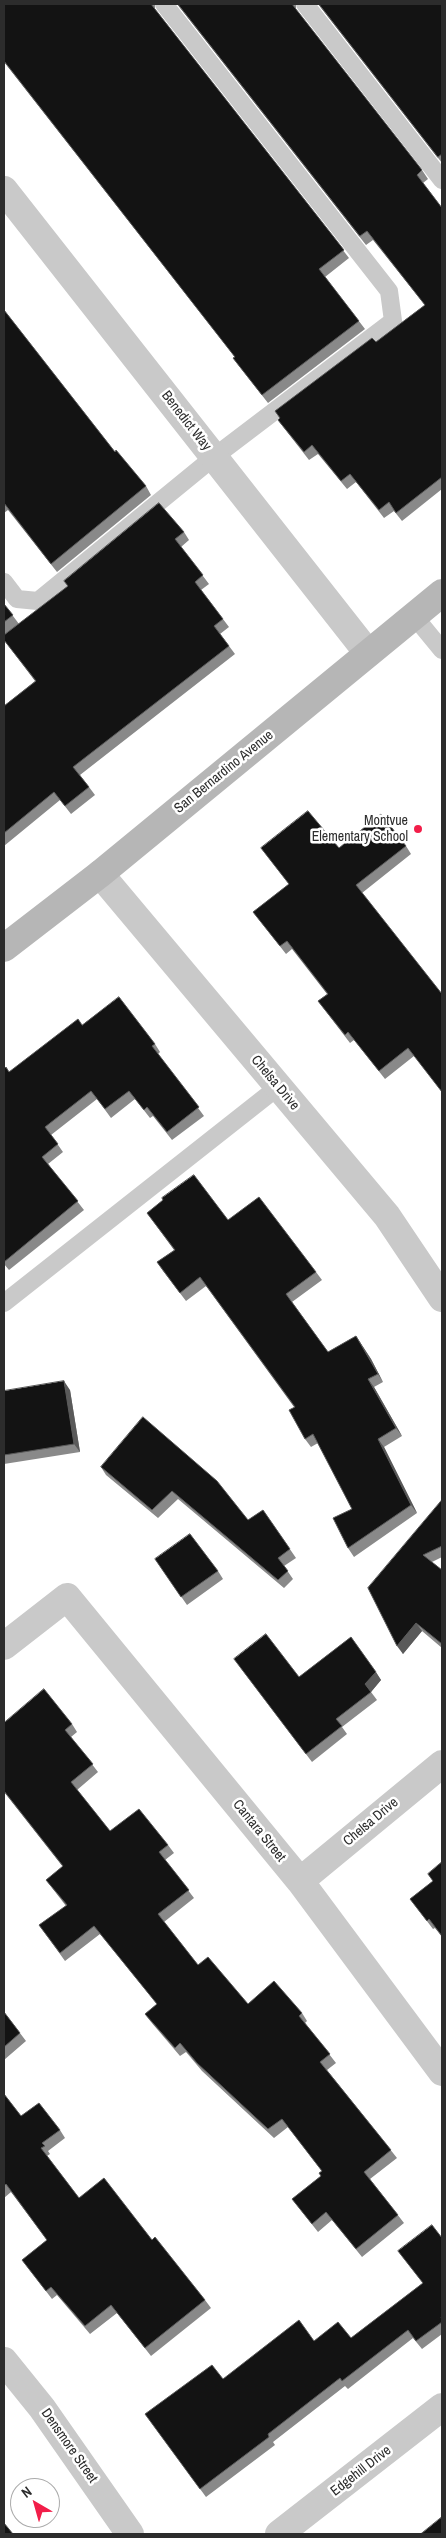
<!DOCTYPE html>
<html>
<head>
<meta charset="utf-8">
<style>
	body { margin:0 }
	#map { position:relative; width:446px; height:2538px; overflow:hidden; background:#fff; font-family:"Archivo Narrow",sans-serif }
	canvas { display:block }
	.frame { position:absolute; inset:0; border:5px solid #2c2c2c; pointer-events:none }
	.north { position:absolute; left:10px; top:2478px; width:50px; height:50px; box-sizing:border-box; background:#fff; border:1px solid #ababab; border-radius:50%; rotate:322deg; font-size:14px; font-weight:700; line-height:20px; text-align:center; color:#2c2c2c }
	.north::after { content:''; display:block; margin:auto; width:18px; height:22px; background:#f21e49; clip-path:polygon(50% 0,100% 100%,50% 72%,0 100%) }
</style>
</head>
<body>
<div id="map">
<canvas width="446" height="2538"></canvas>
<div class="frame"></div>
<div class="north">N</div>
</div>
<script>
const ctx = document.querySelector('canvas').getContext('2d');
ctx.lineJoin = 'round';
function trace(path, color, width, dash) {
  ctx.strokeStyle = color;
  ctx.lineWidth = width;
  ctx.lineCap = dash ? 'butt' : 'round';
  ctx.setLineDash(dash || []);
  ctx.stroke(path);
}
function fill(path, color) {
  ctx.fillStyle = color;
  ctx.fill(path, 'evenodd');
}
function drawText(font, color, halo, rows, align = 'center') {
  ctx.font = font + ' "Archivo Narrow",sans-serif';
  ctx.lineWidth = 5;
  ctx.setLineDash([]);
  ctx.textBaseline = 'middle';
  ctx.strokeStyle = halo;
  ctx.fillStyle = color;
  for (const [text, x, y, turn = 0] of rows) {
    ctx.save();
    ctx.translate(x, y);
    ctx.rotate((+turn || 0) * Math.PI / 180);
    ctx.textAlign = isNaN(turn) ? turn : align;
    if (halo) ctx.strokeText(text, 0, 0);
    ctx.fillText(text, 0, 0);
    ctx.restore();
  }
}
const service = new Path2D(`
	M305,4L442,180
	M4,582L17,599L38,601L214,457L393,321L389,291L164,4
	M414,616L442,650
	M4,1303L278,1087`);
const minor = new Path2D(`
	M4,190L368,653
	M100,874L387,1216L442,1298
	M4,1646L67,1597L300,1881L442,2072
	M300,1881L442,1764
	M4,2361L42,2408L130,2534
	M279,2534L442,2407`);
const secondary = new Path2D(`
	M4,948L100,874L442,593`);
const wall = new Path2D(`
	M4,4H155V9L349,258L325,277L365,329L268,403L239,366L233,358L235,357L4,62Z
	M177,4H296V10L422,170L428,179L423,183L442,208V489L402,521L394,511L384,518L356,482L347,489L318,454L309,460L284,428L278,420L280,418L275,411L376,342L425,305L373,240L366,245Z
	M318,4H442V163Z
	M4,310L115,452L146,486L151,495L57,572L8,510L4,513Z
	M184,532L189,540L181,547L209,584L201,590L229,627L220,634L235,654L80,775L95,795L71,814L60,800L4,846V706L35,681L4,640Z
	M4,604L19,624L4,635Z
	M406,846L411,854L362,893L414,1056L385,1079L354,1040L350,1043L324,1009L318,1001L327,994L292,949L286,954L253,912L289,884L261,848H339Z
	M82,1025L155,1044L160,1052L158,1054L204,1116L172,1140L153,1116L150,1118L135,1099L111,1118L97,1099L51,1135L63,1152L48,1164L84,1210L9,1270L4,1264V1069L9,1072Z
	M147,1213L228,1220L316,1272L322,1280L292,1302L328,1352L356,1336L371,1359L383,1382L374,1387L402,1436L384,1447L417,1513L354,1557L348,1548L352,1509L318,1443L311,1447L305,1439L294,1407L206,1286L186,1301L163,1271L157,1262L174,1250Z
	M70,1390L80,1452L4,1464V1391Z
	M143,1417L248,1520L263,1510L296,1558L284,1566L293,1579L284,1588L178,1499L158,1518L106,1475L101,1467Z
	M442,1500V1557L432,1562L442,1570V1648L422,1631L403,1654L368,1588Z
	M155,1559L218,1571L223,1579L187,1605Z
	M351,1637L381,1680L371,1692L377,1700L342,1727L347,1734L312,1762L240,1667L299,1677Z
	M4,1723L72,1724L77,1732L71,1737L98,1772L77,1790L110,1831L168,1845L174,1853L165,1860L194,1898L164,1922L198,1965L248,2004L302,2013L307,2021L305,2023L336,2063L327,2070L397,2158L370,2179L404,2223L362,2257L332,2220L318,2232L292,2199L321,2176L322,2171L288,2127L274,2138L202,2071L186,2052L180,2056L151,2022L145,2014L157,2004L100,1934L65,1961L39,1925L66,1906L46,1880L63,1867L4,1792Z
	M442,1862V1937L435,1928L433,1929L410,1899L433,1881L428,1874Z
	M4,2012L26,2041L4,2060Z
	M4,2094L21,2116L60,2130L65,2138L48,2151L50,2154L47,2156L79,2198L152,2240L205,2300L211,2308L151,2356L117,2313L90,2334L57,2295L52,2299L22,2260L47,2240L11,2192L4,2198Z
	M442,2238V2334L422,2349L413,2338L348,2389L345,2386L273,2442L275,2445L206,2497L145,2414L223,2379L314,2341L351,2338L423,2283L398,2251Z`);
const shadedWall = new Path2D(`
	M356,1336L371,1359L383,1382L378,1374Z
	M368,1379L374,1387L402,1436L396,1428Z
	M64,1381L70,1390L80,1452L74,1444Z
	M378,1439L384,1447L417,1513L411,1505Z
	M416,1623L422,1631L403,1654L397,1646Z
	M376,1672L381,1680L371,1692L365,1684Z`);
const building = new Path2D(`
	M4,4H151L344,250L319,269L359,321L262,395L233,358L235,357L4,61Z
	M178,4H292L422,170L417,175L442,208V477L396,513L389,502L379,510L350,474L341,481L312,445L304,452L278,420L280,418L275,411L372,338L376,342L425,305L367,231L360,236Z
	M319,4H442V154L438,157Z
	M4,310L115,452L116,450L146,486L51,564L4,503Z
	M159,503L184,532L175,539L203,575L195,582L223,619L214,626L229,646L73,767L89,787L65,806L54,792L4,833V706L36,681L4,640V635L68,586L64,581Z
	M4,604L13,615L4,622Z
	M308,811L339,848L381,814L406,846L356,885L442,994V1092L408,1048L379,1071L348,1032L345,1035L318,1001L328,994L287,941L280,946L253,912L289,884L261,848Z
	M119,997L155,1044L152,1046L199,1107L167,1132L147,1107L144,1110L129,1091L105,1109L91,1091L45,1127L58,1144L42,1157L78,1201L4,1262V1069L6,1067L9,1072L78,1019L82,1025Z
	M194,1175L228,1220L259,1197L316,1272L286,1294L328,1352L356,1336L378,1374L368,1379L396,1428L378,1439L411,1505L348,1548L333,1518L352,1509L313,1434L305,1439L289,1410L295,1407L200,1277L180,1293L157,1262L175,1250L147,1213L163,1200L162,1198Z
	M64,1381L74,1444L4,1455V1391Z
	M143,1417L217,1481L248,1520L263,1510L290,1549L278,1558L288,1571L278,1580L172,1491L152,1510L101,1467Z
	M442,1500V1546L423,1555L442,1570V1644L416,1623L397,1646L368,1588Z
	M190,1534L218,1571L181,1597L155,1559Z
	M266,1634L299,1677L351,1637L376,1672L365,1684L371,1692L336,1719L342,1726L306,1754L234,1659Z
	M44,1689L72,1724L65,1730L93,1764L71,1782L110,1831L139,1809L168,1845L159,1852L189,1890L158,1914L198,1965L208,1957L248,2004L274,1981L302,2013L299,2016L330,2054L320,2062L391,2150L364,2172L398,2215L356,2249L326,2212L312,2224L292,2199L321,2176L319,2173L322,2171L282,2119L268,2129L197,2063L180,2043L175,2048L145,2014L157,2004L94,1926L60,1953L39,1925L67,1905L46,1880L63,1866L4,1791V1723Z
	M442,1862V1936L429,1919L427,1921L410,1899L433,1881L428,1874Z
	M4,2012L20,2033L4,2047Z
	M4,2094L21,2116L39,2103L60,2130L42,2143L45,2146L41,2148L79,2198L104,2178L152,2240L155,2237L205,2300L145,2348L111,2305L85,2326L51,2287L46,2291L22,2260L47,2240L6,2184L4,2186Z
	M432,2225L442,2238V2316L441,2317L442,2319V2322L416,2341L408,2330L342,2381L340,2378L268,2434L269,2437L200,2489L145,2414L212,2365L223,2379L299,2320L314,2341L338,2322L351,2338L423,2283L398,2251Z
	M442,2517V2534H421Z
	M4,2523L13,2534H4Z`);
const markers = [
	[418,829,5,"#f21e49"]
];
const streetNames = [
	["Benedict Way",186,421,52],
	["San Bernardino Avenue",224,772,-39],
	["Chelsa Drive",275,1083,50],
	["Chelsa Drive",371,1822,-40],
	["Cantara Street",259,1831,51],
	["Densmore Street",69,2446,55],
	["Edgehill Drive",361,2471,-38]
];
const poiNames = [
	["Montvue",408,821],
	["Elementary School",408,837]
];
trace(service, '#c9c9c9', 18);
trace(minor, '#c9c9c9', 28);
trace(secondary, '#b6b6b6', 28);
fill(wall, '#898989');
fill(shadedWall, '#5a5a5a');
fill(building, '#131313');
trace(building, '#5a5a5a', 1);
for (const [x, y, r, color] of markers) {
  const dot = new Path2D();
  dot.arc(x, y, r, 0, 2 * Math.PI);
  ctx.fillStyle = color;
  ctx.fill(dot);
  trace(dot, '#fff', 2);
}
drawText('14px', '#2c2c2c', '#fff', streetNames);
drawText('14px', '#2c2c2c', '#fff', poiNames, 'right');
</script>
</body>
</html>
